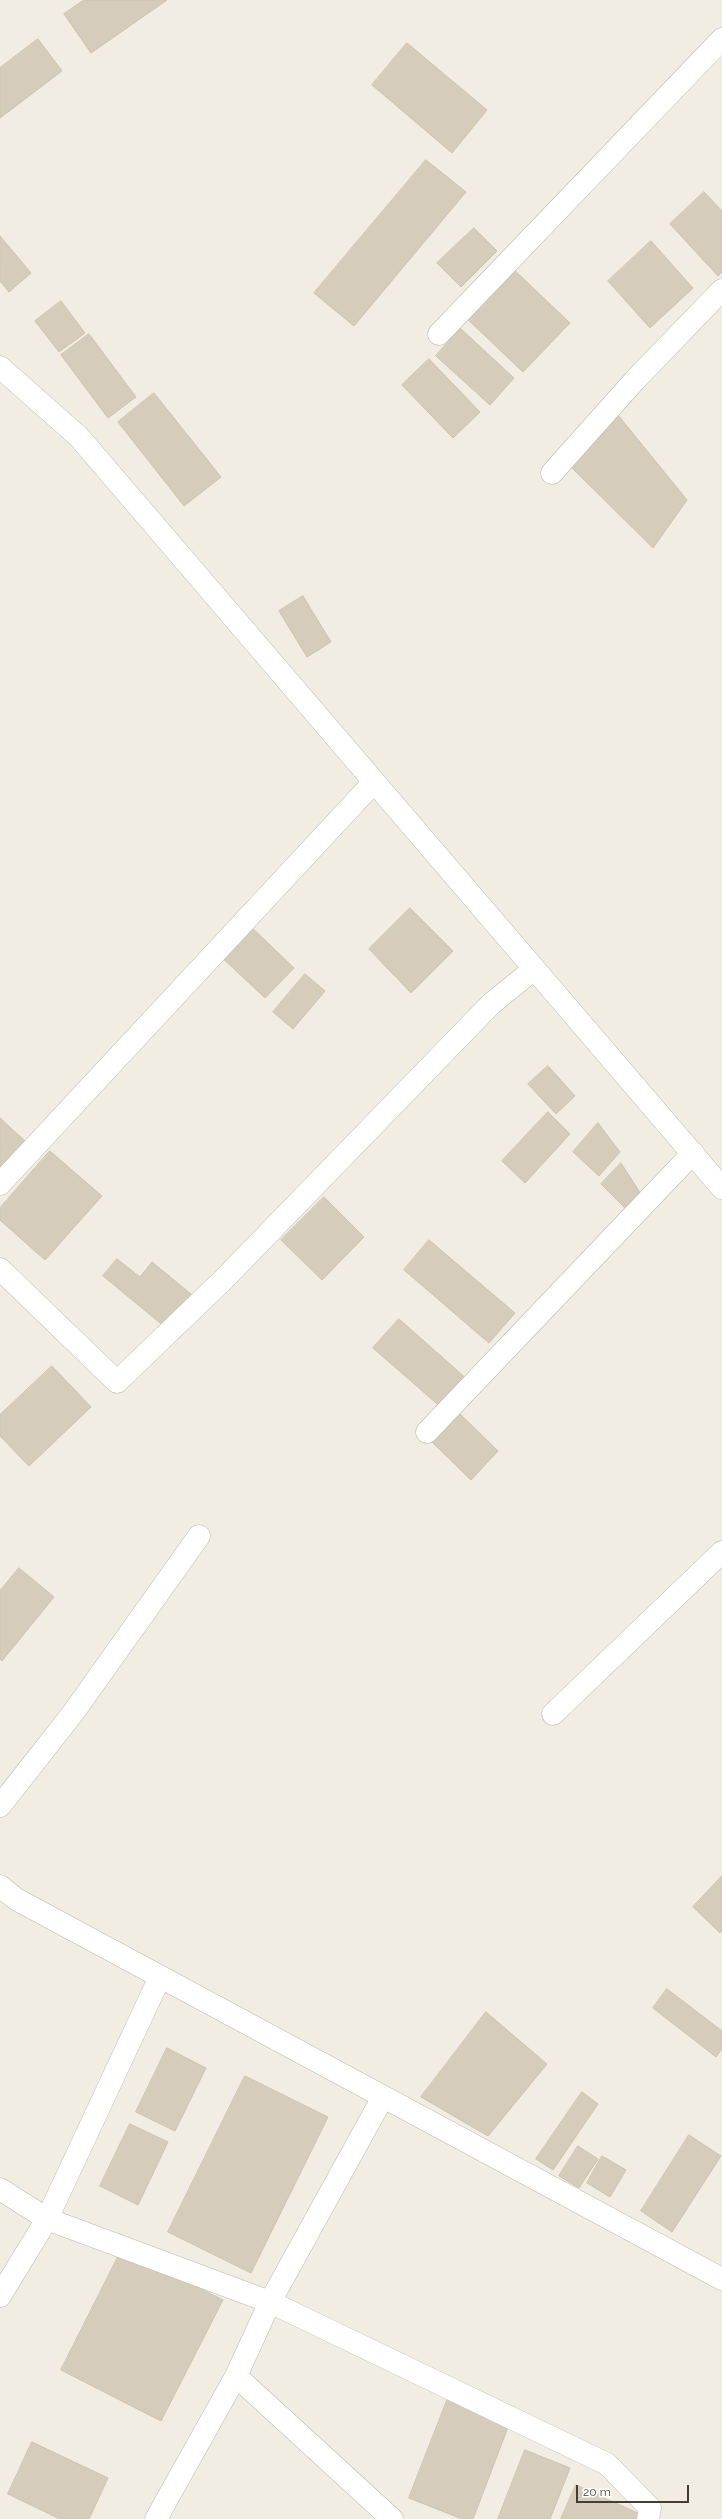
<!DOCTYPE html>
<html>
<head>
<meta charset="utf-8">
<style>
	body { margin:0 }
	#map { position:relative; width:722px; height:2519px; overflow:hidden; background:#f1ede2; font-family:Raleway,sans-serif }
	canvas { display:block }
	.scale { position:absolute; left:576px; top:2485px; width:113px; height:18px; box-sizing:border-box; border:2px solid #433d33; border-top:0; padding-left:5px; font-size:12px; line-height:14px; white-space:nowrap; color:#433d33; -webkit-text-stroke:3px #fff; paint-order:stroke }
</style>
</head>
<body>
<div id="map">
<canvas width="722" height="2519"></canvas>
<div class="scale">20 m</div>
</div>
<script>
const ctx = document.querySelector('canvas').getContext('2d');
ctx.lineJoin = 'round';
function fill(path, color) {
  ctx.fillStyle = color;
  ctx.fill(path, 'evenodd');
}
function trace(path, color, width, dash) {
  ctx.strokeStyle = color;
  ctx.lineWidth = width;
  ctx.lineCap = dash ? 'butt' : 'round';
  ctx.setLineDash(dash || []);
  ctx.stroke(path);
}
const building = new Path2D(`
	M84,0H167L91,53L64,14Z
	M38,39L62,71L0,118V68Z
	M407,43L487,110L452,153L372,85Z
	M426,160L466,192L354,326L314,293Z
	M704,192L722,211V272L718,276L670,224Z
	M474,228L497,251L461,287L437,263Z
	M0,236L31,273L9,292L0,281Z
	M651,241L693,288L650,328L608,281Z
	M510,266L570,323L523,372L463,315Z
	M61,301L85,333L59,352L35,321Z
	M460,328L514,378L490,405L436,356Z
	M89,334L136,397L108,418L61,355Z
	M429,359L480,412L453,438L402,385Z
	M154,393L221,477L184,506L118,422Z
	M618,415L687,500L653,548L569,465Z
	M303,596L331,642L307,657L279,611Z
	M410,908L453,951L411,993L369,949Z
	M246,922L294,968L265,998L217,953Z
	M305,974L325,991L293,1029L273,1012Z
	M548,1066L575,1096L556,1114L528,1084Z
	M548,1112L570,1134L525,1183L502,1161Z
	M0,1118L25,1141L0,1169Z
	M598,1123L620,1152L599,1176L573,1152Z
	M50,1151L102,1196L45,1260L0,1220V1208Z
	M621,1163L642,1196L629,1212L601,1184Z
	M324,1197L364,1237L322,1280L281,1240Z
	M429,1240L515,1313L489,1343L404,1270Z
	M117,1259L140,1277L152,1262L191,1294L165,1327L103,1276Z
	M399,1319L468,1380L443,1409L373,1348Z
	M52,1366L91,1407L29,1466L0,1436V1415Z
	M459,1413L498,1451L471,1480L432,1442Z
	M19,1568L54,1597L2,1661L0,1659V1591Z
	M722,1876V1930L720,1933L693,1907Z
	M667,1989L722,2031V2049L716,2057L653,2008Z
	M486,2012L547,2064L488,2136L421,2097Z
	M167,2048L206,2068L175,2131L136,2112Z
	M245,2076L328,2117L251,2273L168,2232Z
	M582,2092L598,2104L553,2170L536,2159Z
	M130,2124L168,2142L138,2205L100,2186Z
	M689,2135L721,2156L672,2232L641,2211Z
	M578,2146L598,2159L579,2188L559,2176Z
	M602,2156L626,2170L610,2197L587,2183Z
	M122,2249L223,2300L161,2421L61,2370Z
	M448,2398L510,2422L473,2519H462L409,2498Z
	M32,2442L108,2478L89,2519H60L8,2494Z
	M525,2450L570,2468L550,2519H498Z
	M576,2485L640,2514L638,2519H561Z`);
const minor = new Path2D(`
	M439,334L722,39
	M552,473L635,380L722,290
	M0,1184L374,782
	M0,1269L117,1382L224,1279L491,1004L534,969
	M427,1432L693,1153
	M553,1714L722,1552
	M0,1806L73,1713L199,1536
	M0,2189L47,2219L270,2302L607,2464L650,2508L648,2519
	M0,2296L47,2219L160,1977
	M236,2376L392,2519
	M156,2519L236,2376L270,2302L383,2097`);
const tertiary = new Path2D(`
	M0,367L79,437L722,1188
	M0,1886L16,1899L722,2279`);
fill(building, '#d6ccbb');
trace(building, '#cdc2ab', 1);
trace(minor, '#bfb8a8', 23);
trace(tertiary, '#bfb8a8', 23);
trace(minor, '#fff', 22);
trace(tertiary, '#fff', 22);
</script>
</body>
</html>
